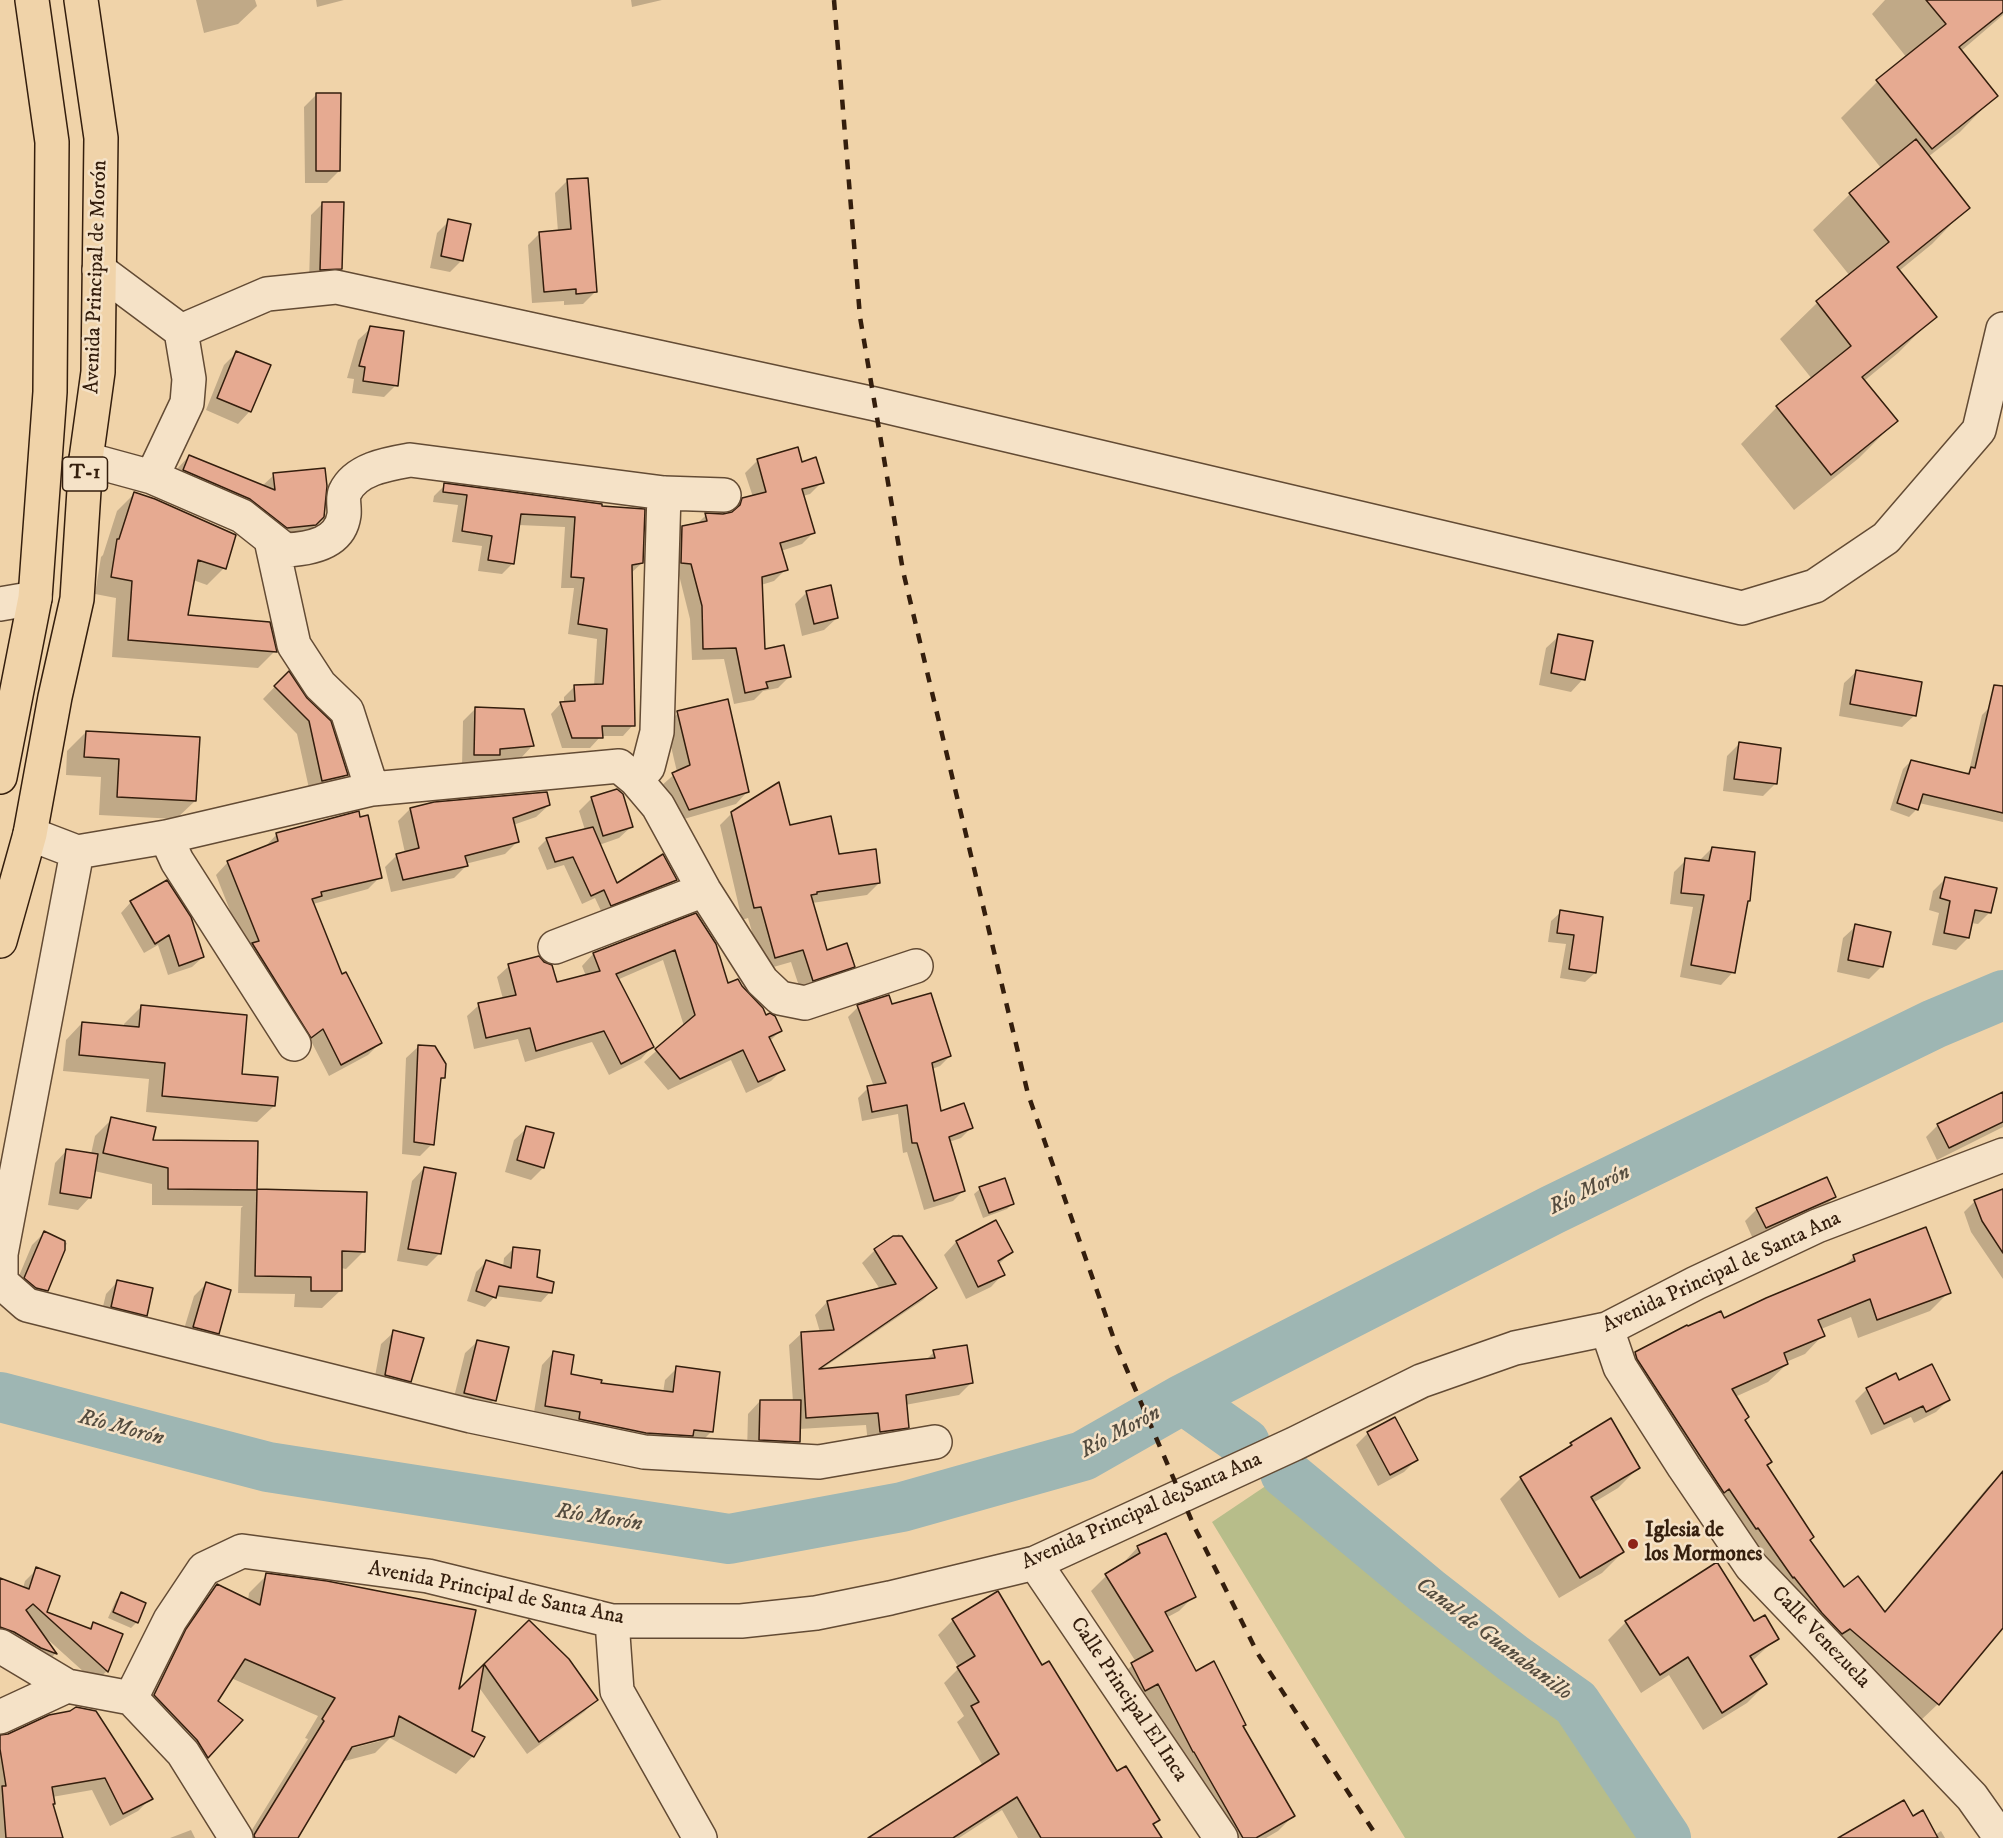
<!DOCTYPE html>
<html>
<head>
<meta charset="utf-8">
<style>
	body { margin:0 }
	canvas { display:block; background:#f0d3a9 }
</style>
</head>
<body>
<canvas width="2003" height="1838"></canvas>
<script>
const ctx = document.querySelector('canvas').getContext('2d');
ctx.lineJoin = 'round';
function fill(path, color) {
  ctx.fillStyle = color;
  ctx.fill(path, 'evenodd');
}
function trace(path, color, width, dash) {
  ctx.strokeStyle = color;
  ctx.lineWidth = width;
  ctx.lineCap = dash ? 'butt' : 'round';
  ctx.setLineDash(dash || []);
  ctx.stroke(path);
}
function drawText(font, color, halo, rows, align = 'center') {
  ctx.font = font + ' "IM FELL DW Pica",serif';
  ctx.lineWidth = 5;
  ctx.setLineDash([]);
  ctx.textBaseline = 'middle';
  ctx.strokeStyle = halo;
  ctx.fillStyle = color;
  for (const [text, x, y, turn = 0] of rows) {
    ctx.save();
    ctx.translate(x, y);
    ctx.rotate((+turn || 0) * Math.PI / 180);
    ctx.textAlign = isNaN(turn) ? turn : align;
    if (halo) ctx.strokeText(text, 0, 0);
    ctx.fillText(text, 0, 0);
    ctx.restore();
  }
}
const green = new Path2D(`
	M1285,1473L1576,1703L1666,1838H1405L1212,1522Z`);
const shadow = new Path2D(`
	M196,0H255L257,6L238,24L204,33Z
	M316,0H344L317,7Z
	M631,0H662L632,7Z
	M1885,0H2003V15L1961,51L1996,95L1960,132L1928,157L1968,207L1932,244L1899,271L1935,316L1898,353L1864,381L1896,421L1859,458L1794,510L1741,444L1777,407L1812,379L1780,339L1817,303L1850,276L1813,230L1850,194L1881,168L1841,118L1877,82L1907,58L1872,14Z
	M317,94L339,171L327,183H305L304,107Z
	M567,181L596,291L583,304L564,305V301L532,303L528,245L540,233L558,232L555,193Z
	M323,203L340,268L328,281H309L311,215Z
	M449,221L462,260L450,272L430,268L437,233Z
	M371,328L396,385L384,397L352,393L354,379L347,378L358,340Z
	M236,353L250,411L238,424L206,410L224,365Z
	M797,449L801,464L822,482L810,494L803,496L814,532L802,544L781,551L786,569L774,581L761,585L763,651L790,676L778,688L763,691L754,700L734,704L724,659L692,660L690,619L679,575H669L670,540L683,528L696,525L706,515L730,514L743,499L753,497L745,473L757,461Z
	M189,456L262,486L274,475L321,520L308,532L274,539L172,482L177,469Z
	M445,485L601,505L642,563L630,574L633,725L623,736H601L590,748H562L551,714L561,703H564V697L575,686H594L597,639L568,634L574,588H561L565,527L518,525L513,563L502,574L478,571L482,546L452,542L458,505L433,502L434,496Z
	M134,494L224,568L207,585L193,580L186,617L275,651L258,668L112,657L116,598L95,594L101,557L103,555L117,511Z
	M807,592L837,618L824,630L802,636L795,604Z
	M1559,636L1583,679L1571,692L1539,685L1546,648Z
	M1857,671L1915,715L1902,727L1839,716L1844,683Z
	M288,673L346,775L334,787L310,793L297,734L263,699Z
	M1990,707L2003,710V822L1919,803L1917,809L1909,817L1890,810L1903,769L1911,761L1965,775L1969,771L1982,715Z
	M475,709L533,745L521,758L494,760L486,767H462L463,721Z
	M678,713L748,791L736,804L677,821L661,786L677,772L666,725Z
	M86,732L195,801L176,819L99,815L101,777L66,775L67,751Z
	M1739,744L1775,784L1763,796L1723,791L1727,756Z
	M617,791L632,826L619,838L599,845L616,885L675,880L667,889L602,913L595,898L582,904L564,865L547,870L538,848L546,840L585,830L579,811L591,799Z
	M549,805L536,817L513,825L517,842L505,854L465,864L466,866L454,878L391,892L385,867L397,855L405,853L398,821L410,809Z
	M732,813L788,827L838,855L879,883L867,895L812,903L826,952L853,966L841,979L801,992L791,962L763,970L748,918L742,920L720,825Z
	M277,834L380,877L368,889L313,904L341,976L380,1043L368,1055L329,1076L310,1039L298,1049L246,951L216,875L228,862L265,847Z
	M1712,848L1747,902L1733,972L1721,985L1680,977L1693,907L1670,904L1674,872L1686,860H1700Z
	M1945,879L1990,912L1978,924L1971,923L1968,938L1956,950L1932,945L1939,913L1929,910L1933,891Z
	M131,902L203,957L192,967L168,975L158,945L144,953L121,913Z
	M1561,912L1602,918L1595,973L1585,982L1560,978L1566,944L1548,942L1551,921Z
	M696,915L727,985L780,1031L769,1042L783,1069L771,1081L746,1093L731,1060L668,1090L644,1062L684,1026L663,960L617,980L652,1047L641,1059L609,1075L592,1042L525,1062L518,1039L474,1049L467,1016L479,1005L503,999L497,977L509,966L556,984L586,976L582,966L593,954Z
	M1856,926L1882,966L1869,979L1837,972L1843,938Z
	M891,1006L950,1056L940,1066L932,1069L940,1113L971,1128L961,1138L949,1142L963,1191L953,1201L924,1210L907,1152L903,1153L898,1114L862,1121L858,1098L868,1088L874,1087L848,1017L858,1007Z
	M141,1007L240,1075L274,1106L257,1122L146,1112L149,1079L63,1071L66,1040L82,1023L124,1027V1024Z
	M419,1046L444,1077L439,1082L432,1144L420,1156L402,1154L406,1058Z
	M2003,1093V1127L1937,1160L1926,1137L1938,1125Z
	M112,1119L151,1141L256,1143V1193L258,1191L364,1251L346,1269L341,1268L340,1291L322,1308L294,1307L295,1294L238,1293L241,1208L243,1206L152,1205V1184L94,1171L90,1197L78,1210L48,1205L55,1163L67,1150L91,1154L95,1136Z
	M527,1128L543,1168L531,1180L505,1172L514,1140Z
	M424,1168L439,1254L427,1266L397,1261L412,1181Z
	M980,1189L1012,1204L1007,1209L983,1218L974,1194Z
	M2003,1190V1279L1971,1232L1964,1212L1975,1201Z
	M1834,1197L1822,1209L1753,1239L1745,1221L1757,1209Z
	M996,1222L1011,1252L998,1265L1003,1274L991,1287L966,1299L944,1255L956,1242Z
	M44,1233L67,1243L47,1290L35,1303L13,1290L32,1245Z
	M899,1234L935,1288L923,1300L820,1370L925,1361L934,1352L971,1383L959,1395L905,1405L907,1427L895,1439L868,1444L866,1425L799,1429V1442L787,1454L747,1452L748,1414L760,1401L793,1402L789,1345L802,1333L820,1332L815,1315L827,1302L880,1289L862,1263L875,1250Z
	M514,1248L535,1278L550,1292L541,1302L495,1296L485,1307L467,1301L476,1272L486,1262L503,1267L504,1258Z
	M1854,1256L1949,1292L1930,1311L1858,1338L1851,1317L1821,1329L1823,1335L1805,1354L1786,1362L1787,1364L1768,1382L1735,1397L1765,1466L1809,1540L1844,1590L1884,1612L1987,1488L2003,1472V1626L1938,1704L1919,1722L1830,1647L1617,1372L1636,1353L1724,1320L1842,1268Z
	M118,1281L145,1315L133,1327L100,1319L106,1294Z
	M206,1284L217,1333L205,1345L181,1339L194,1296Z
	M394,1332L410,1381L398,1393L373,1387L381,1344Z
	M478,1341L494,1400L482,1412L452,1405L465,1353Z
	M554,1352L569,1375L599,1384L663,1393L665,1380L677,1368L711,1432L699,1444L533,1418L542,1365Z
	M1898,1382L1948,1400L1936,1412L1914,1423L1911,1417L1871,1435L1855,1401L1867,1389Z
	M1611,1420L1639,1467L1618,1488L1593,1503L1623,1552L1602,1573L1559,1598L1500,1499L1521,1478Z
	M1368,1433L1416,1460L1404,1472L1378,1486L1356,1445Z
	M1138,1547L1194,1596L1179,1611L1166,1618L1195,1673L1242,1727L1293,1816L1278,1831L1266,1838H1220L1117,1679L1136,1662L1091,1591L1106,1576L1124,1565L1123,1563Z
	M37,1569L45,1613L88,1629L93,1624L121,1635L107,1671L95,1682L44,1636L55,1654L44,1665L0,1642V1580L23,1588L25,1581Z
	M267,1575L456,1694L529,1622L596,1700L584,1712L527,1754L478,1686L470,1732L473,1756L456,1774L390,1738L375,1753L341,1762L296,1838H247L308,1739L305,1738L318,1716L231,1678L216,1702L240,1720L190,1775L138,1714L169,1649L199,1604L217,1586L248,1601L249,1593ZM380,1738V1741L345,1750L344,1747Z
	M122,1594L137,1622L131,1628L108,1618L116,1600Z
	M953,1620L1042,1667L1116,1774L1158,1819L1152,1825L1160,1838H1018L1002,1810L959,1838H871L983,1766L957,1722L964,1716L944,1683L959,1668L938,1635Z
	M1626,1622L1754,1623L1777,1638L1752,1661L1766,1684L1747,1703L1703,1730L1669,1675L1641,1693L1608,1640Z
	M50,1716L151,1798L138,1811L110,1826L92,1790L52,1797L54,1803L52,1806L61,1838H0V1737L8,1736Z
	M1913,1818L1935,1835L1941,1831L1945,1838H1844Z
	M191,1830L195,1838H170Z`);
const river = new Path2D(`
	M0,1397L268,1467L729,1539L902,1507L1083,1456L1183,1399L1552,1210L1934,1024L2003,995
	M1183,1399L1245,1443
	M1285,1473L1428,1592L1514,1659L1576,1703L1666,1838`);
const building = new Path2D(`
	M1926,0H2003V12L1959,47L1998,96L1932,149L1876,80L1946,24Z
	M316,93H341L340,171H316Z
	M1916,139L1970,208L1897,267L1937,317L1862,377L1898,421L1831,475L1776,406L1851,346L1816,301L1889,242L1849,193Z
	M588,178L597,292L576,294V289L544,292L539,232L571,229L567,179Z
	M322,202H344L342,269L320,270Z
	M448,219L471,224L463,261L441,256Z
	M370,326L404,331L398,386L363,381L365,367L359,366Z
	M236,351L271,365L251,412L217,398Z
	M798,447L802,462L816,457L824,483L802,489L815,533L780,543L788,570L762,577L765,649L784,645L791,677L766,682L768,688L745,693L736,648L703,649L702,606L691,564L681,563L682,526L707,521L705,513L723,514L732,512L740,505L742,498L766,492L757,459Z
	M189,455L275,490L273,473L325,468L327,486L324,517L316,525L287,528L250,499L183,470Z
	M444,483L602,504V506L645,509L643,563L632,565L635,726H602L603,738H572L560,702L575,701L574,685L603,684L607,629L578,624L584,578L571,577L575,517L521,514L514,564L488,560L492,536L462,531L467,495L443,492Z
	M134,492L155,499L236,535L226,569L198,560L188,615L270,622L277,652L128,640L132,581L111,577L117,539H119Z
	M831,585L838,618L814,624L806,591Z
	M1558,634L1593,641L1585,680L1551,673Z
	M1856,670L1922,682L1916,716L1850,704Z
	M289,671L307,698L331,721L348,775L322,781L309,721L274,686Z
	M1994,685L2003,686V813L1923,794L1918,810L1897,803L1911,760L1969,774L1971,767L1975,768Z
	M728,699L749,792L689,810L672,773L690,765L677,711Z
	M475,707L524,709L534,746L500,749V755H474Z
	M86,731L200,737L196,801L117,797L119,759L84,757Z
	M1739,742L1781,748L1777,784L1734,779Z
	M779,782L790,825L831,816L839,854L876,849L880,883L817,892V894L811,895L827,950L847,943L855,967L813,981L803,950L775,958L761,907L754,908L731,812Z
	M617,789L623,794L633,827L603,836L591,797Z
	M547,792L550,805L513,818L519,842L465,856L468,866L403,880L396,854L419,848L410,808L434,802Z
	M359,811L360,817L368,815L382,878L321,892L322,896L312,899L342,974L346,972L382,1043L341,1065L323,1029L311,1038L252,943L259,941L227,861L278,841L276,833Z
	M593,827L617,883L663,854L677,880L611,906L604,890L591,896L573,857L555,862L546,838Z
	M1712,847L1755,852L1750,901H1748L1735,973L1691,965L1704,895L1681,893L1685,858L1709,861Z
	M1945,877L1997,888L1991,913L1975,910L1969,938L1944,933L1950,901L1940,898Z
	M167,880L191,917L204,957L179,966L169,935L155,944L130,901Z
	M1560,910L1603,917L1596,973L1569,969L1574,935L1557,933Z
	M696,913L716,944L728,983L738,979L742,986L763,1008L766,1015L770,1013L775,1016L782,1031L769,1037L785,1070L758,1082L743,1050L680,1079L655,1049L695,1015L675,950L616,974L654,1047L621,1064L604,1031L536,1051L530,1028L486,1038L478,1003L516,995L508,964L539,956L544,962L552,965L557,982L600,971L593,953Z
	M1855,924L1891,932L1883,967L1848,960Z
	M931,993L951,1056L932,1063L941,1111L964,1103L973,1128L949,1137L965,1191L934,1201L917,1143H912L907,1105L872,1112L867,1086L886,1083L857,1005L889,995L892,1004Z
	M141,1005L247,1015L242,1074L278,1077L275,1106L162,1096L165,1063L79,1055L82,1022L139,1027Z
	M418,1045L435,1046L446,1064L445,1078H441L434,1145L414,1142Z
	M2003,1092V1122L1949,1148L1937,1124Z
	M111,1117L156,1127L153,1140L258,1141L257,1190L168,1189V1168L103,1153Z
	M526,1126L554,1133L544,1168L517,1160Z
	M66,1149L98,1154L91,1198L60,1193Z
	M424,1167L456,1173L441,1254L408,1249Z
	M1827,1177L1836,1197L1766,1228L1756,1208Z
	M1005,1178L1014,1204L989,1213L979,1187Z
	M257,1189L367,1192L365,1252L342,1251V1291H311V1277L255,1276Z
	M2003,1189V1253L1982,1221L1974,1200Z
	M996,1220L1013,1252L998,1261L1005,1275L978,1287L956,1241Z
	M1926,1227L1951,1293L1877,1320L1870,1299L1818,1320L1825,1336L1784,1353L1788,1364L1732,1389L1749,1417L1745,1420L1772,1462L1767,1465L1814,1537L1810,1540L1844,1587L1858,1576L1885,1612L2003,1471V1628L1939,1705L1850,1629L1842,1634L1822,1613L1794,1577L1793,1578L1758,1528L1756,1529L1729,1489L1724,1493L1637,1359L1635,1352L1687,1325L1688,1326L1721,1311L1724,1318L1766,1298L1855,1261L1853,1255Z
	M44,1231L65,1241V1250L48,1291L36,1288L24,1278Z
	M893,1236H902L937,1288L819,1369L935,1358L933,1350L967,1345L973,1383L906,1395L909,1428L880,1432L878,1413L806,1418L801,1332L834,1330L827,1301L896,1284L874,1249Z
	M513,1247L540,1250L537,1277L554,1282L552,1293L499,1286L496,1298L476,1291L486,1260L511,1268Z
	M117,1280L153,1288L147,1316L111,1307Z
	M206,1282L231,1290L219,1334L193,1327Z
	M393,1330L424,1338L411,1382L385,1375Z
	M477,1340L509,1347L496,1401L464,1393Z
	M553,1351L574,1355L571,1374L602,1380L601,1383L673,1392L676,1366L720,1372L713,1432L694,1430L693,1436L646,1433L579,1419L580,1412L545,1406Z
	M1932,1364L1950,1400L1926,1412L1923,1406L1884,1424L1866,1388L1896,1373L1899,1380Z
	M760,1400H801L800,1442L759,1440Z
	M1395,1417L1418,1460L1390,1475L1367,1432Z
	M1611,1418L1640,1468L1591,1497L1624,1552L1580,1578L1520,1477L1572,1445L1570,1443Z
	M1166,1533L1196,1597L1165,1612L1196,1671L1214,1661L1246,1725L1243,1726L1295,1816L1256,1838H1243L1194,1752H1193L1158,1684L1145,1691L1131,1663L1153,1651L1105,1574L1140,1553L1137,1546Z
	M1717,1562L1754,1621L1765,1615L1779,1639L1750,1656L1767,1684L1722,1713L1688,1657L1660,1675L1625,1621Z
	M36,1567L60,1576L47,1612L91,1629L93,1622L123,1634L108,1672L33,1604L26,1610L57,1654L41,1648L14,1632L0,1627V1578L29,1589Z
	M266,1573L327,1581L476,1610L459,1689L484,1664L472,1731L485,1737L474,1757L399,1716L394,1736L352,1747L298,1838H255L254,1835L324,1721L322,1719L335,1698L245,1659L218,1701L243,1720L208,1758L197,1740L154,1695L186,1629L217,1584L260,1605Z
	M998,1591L1042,1665L1049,1661L1117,1771L1126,1766L1160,1820L1153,1824L1162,1838H1041L1017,1797L953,1838H868L999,1754L971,1706L979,1702L957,1667L975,1656L952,1619Z
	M121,1592L146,1603L138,1623L113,1612Z
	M529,1620L569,1659L598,1700L539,1742L484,1664Z
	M76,1707L96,1711L153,1799L123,1814L105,1778L52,1787L55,1804H53L63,1838H6L2,1786H6L0,1749V1735L8,1734L49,1715L70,1711Z
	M1904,1800L1913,1816L1923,1810L1938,1838H1838Z`);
const minor = new Path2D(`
	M99,270L181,331L267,294L336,287L875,404L1742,608L1815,586L1886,538L1979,430L2003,329
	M86,459L152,477L242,516L285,550C309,549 340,544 344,515C345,508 342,499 345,492C356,469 387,464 410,460L664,493L724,495
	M152,477L187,403L189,379L181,331
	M271,540L294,645L320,685L347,711L372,789
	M0,604L35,598
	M636,780L648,767L657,732L664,493
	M30,834L77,852L166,837L372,789L619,766L636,780L658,806L704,890L762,981L780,998L805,1003L916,966
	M166,837L177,861L294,1044
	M77,852L1,1254V1282L27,1305L471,1416L644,1452L819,1462L935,1442
	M555,947L704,890
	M1607,1329L1620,1367L1684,1467L1751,1566L1972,1797L2001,1838
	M1035,1563L1221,1838
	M612,1621L617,1691L700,1838
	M0,1646L67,1686L131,1698L183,1753L236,1838
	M131,1698L170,1620L204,1569L242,1551L428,1576L612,1621H741L816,1613L890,1598L1035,1563L1294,1444L1421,1381L1515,1348L1607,1329L1696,1283L1817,1226L2003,1155
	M0,1717L67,1686`);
const major = new Path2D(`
	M0,777L35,598L50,392L52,142L32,0
	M0,941L30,834L55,697L77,599L86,459L98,372L101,138L81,0`);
const rail = new Path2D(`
	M834,0L860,317L903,571L1028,1094L1115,1342L1194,1526L1258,1654L1378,1838`);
const markers = [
	[1633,1544,6,"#8f2418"]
];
const shields = [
	[85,474,45]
];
const shieldNames = [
	["T-1",85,474]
];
const streetNames = [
	["Avenida Principal de Morón",97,277,-88],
	["Avenida Principal de Santa Ana",1722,1273,-25],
	["Avenida Principal de Santa Ana",1142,1512,-24],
	["Avenida Principal de Santa Ana",496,1594,11],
	["Calle Venezuela",1820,1638,46],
	["Calle Principal El Inca",1128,1700,56]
];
const poiNames = [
	["Iglesia de",1645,1532],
	["los Mormones",1645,1556]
];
const waterNames = [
	["Río Morón",1590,1191,-26],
	["Río Morón",121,1429,15],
	["Río Morón",1121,1433,-28],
	["Río Morón",599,1519,9],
	["Canal de Guanabanillo",1493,1640,37]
];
fill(green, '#b7bd8a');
fill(shadow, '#0003');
trace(river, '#9eb6b3', 50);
fill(building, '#e6aa91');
trace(building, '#341e0d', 1.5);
trace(minor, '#634b34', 36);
trace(major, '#341e0d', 36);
trace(minor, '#f5e2c7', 33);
trace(major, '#f0d3a9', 33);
trace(rail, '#341e0d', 4.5, [10, 10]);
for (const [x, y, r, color] of markers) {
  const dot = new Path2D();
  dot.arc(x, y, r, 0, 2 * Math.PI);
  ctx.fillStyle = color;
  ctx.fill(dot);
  trace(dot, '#f5e2c7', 2);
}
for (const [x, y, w] of shields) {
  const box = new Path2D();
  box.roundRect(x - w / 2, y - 17, w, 34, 4.5);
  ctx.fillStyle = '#f5e2c7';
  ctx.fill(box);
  trace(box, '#341e0d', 1.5);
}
drawText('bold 20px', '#341e0d', null, shieldNames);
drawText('21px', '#341e0d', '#f5e2c7', streetNames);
drawText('bold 21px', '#341e0d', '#f5e2c7', poiNames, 'left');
drawText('italic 22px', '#544c3f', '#f5e2c7', waterNames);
</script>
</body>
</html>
